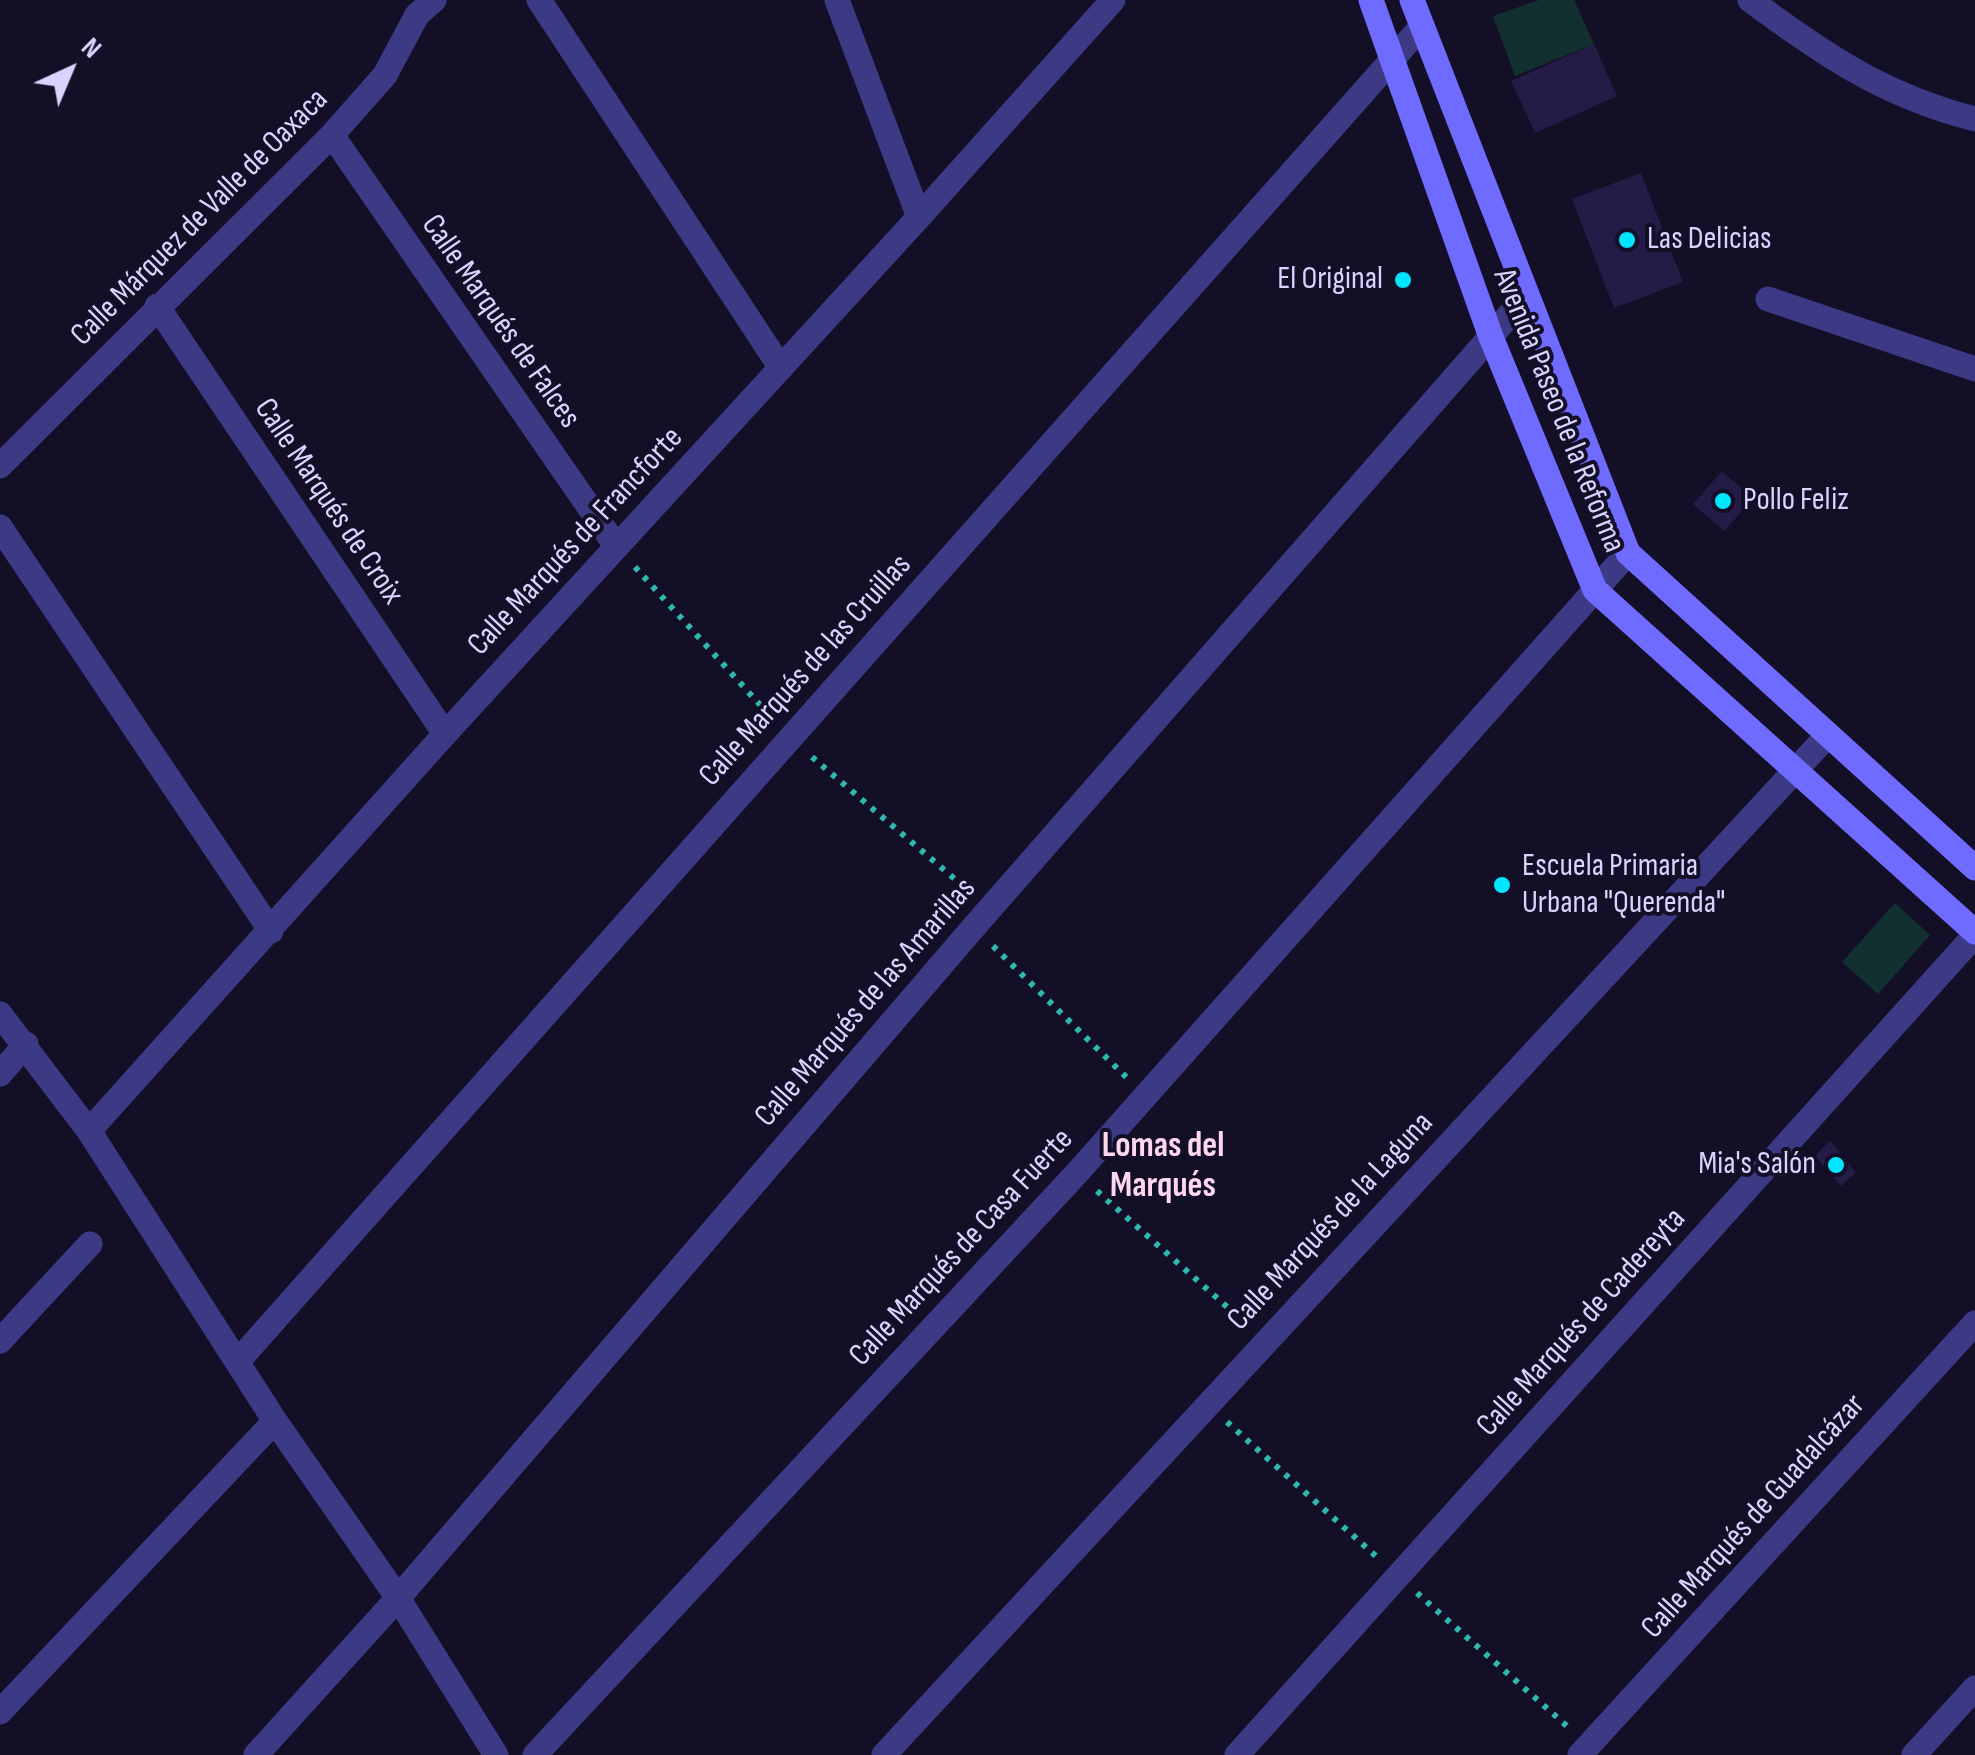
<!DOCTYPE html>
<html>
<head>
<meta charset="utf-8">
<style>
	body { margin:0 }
	#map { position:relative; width:1975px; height:1755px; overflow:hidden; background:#130f26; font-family:"Sofia Sans Condensed",sans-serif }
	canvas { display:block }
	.north { position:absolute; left:20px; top:20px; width:100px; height:100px; -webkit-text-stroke:8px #130f26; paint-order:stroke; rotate:44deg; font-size:28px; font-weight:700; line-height:40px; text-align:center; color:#d9d4ff }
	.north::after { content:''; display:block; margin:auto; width:35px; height:45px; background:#d9d4ff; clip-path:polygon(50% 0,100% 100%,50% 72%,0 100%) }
</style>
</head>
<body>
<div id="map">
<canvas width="1975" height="1755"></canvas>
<div class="north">N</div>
</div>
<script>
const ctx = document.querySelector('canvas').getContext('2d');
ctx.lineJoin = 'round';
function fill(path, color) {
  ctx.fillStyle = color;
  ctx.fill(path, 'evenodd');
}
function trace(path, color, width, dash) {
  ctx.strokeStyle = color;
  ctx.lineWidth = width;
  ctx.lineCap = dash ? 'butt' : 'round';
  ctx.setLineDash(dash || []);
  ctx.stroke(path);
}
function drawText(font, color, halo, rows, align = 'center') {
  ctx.font = font + ' "Sofia Sans Condensed",sans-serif';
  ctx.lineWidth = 8;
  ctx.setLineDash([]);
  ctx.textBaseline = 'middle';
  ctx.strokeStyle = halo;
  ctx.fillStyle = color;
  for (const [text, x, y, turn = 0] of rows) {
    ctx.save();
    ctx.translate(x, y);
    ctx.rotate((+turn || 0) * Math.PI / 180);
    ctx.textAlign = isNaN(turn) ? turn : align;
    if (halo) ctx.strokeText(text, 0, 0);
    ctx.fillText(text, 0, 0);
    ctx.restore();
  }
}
const green = new Path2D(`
	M1539,0H1574L1594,44L1515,76L1493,16Z
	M1895,903L1930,935L1878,994L1842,962Z`);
const building = new Path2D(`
	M1594,44L1617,96L1535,133L1511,81Z
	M1641,173L1683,282L1614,308L1572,199Z
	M1722,471L1753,499L1724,531L1693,504Z
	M1830,1140L1856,1173L1841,1186L1815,1156Z`);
const path = new Path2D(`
	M635,567L771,717
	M812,757L970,892
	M993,946L1127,1078
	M1097,1191L1244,1322
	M1227,1422L1378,1558
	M1417,1593L1568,1727`);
const street = new Path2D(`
	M539,0L781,368
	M837,0L919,217
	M1750,0C1823,54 1884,96 1975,119
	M332,135L616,546
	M1768,299L1975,369
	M157,306L445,734
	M0,466L332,135L385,75L417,15L434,0
	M0,527L271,931
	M0,1014L89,1131L275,1421L398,1598L496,1755
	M0,1074L26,1044
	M89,1131L445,734L919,217L1113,0
	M0,1341L90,1244
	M239,1360L1422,26
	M0,1712L275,1421
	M256,1755L398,1598L973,928L1527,295
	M535,1755L1077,1173L1628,553
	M884,1755L1828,735
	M1237,1755L1975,935
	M1580,1755L1975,1323
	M1914,1755L1975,1688`);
const secondary = new Path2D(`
	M1371,0L1491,337L1595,590L1975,932
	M1412,0L1628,553L1975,868`);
const markers = [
	[1627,240,10,"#00e5ff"],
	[1403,280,10,"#00e5ff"],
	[1723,501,10,"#00e5ff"],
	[1502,885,10,"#00e5ff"],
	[1836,1165,10,"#00e5ff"]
];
const streetNames = [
	["Calle Márquez de Valle de Oaxaca",200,218,-45],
	["Calle Marqués de Falces",500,322,55],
	["Avenida Paseo de la Reforma",1558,411,68],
	["Calle Marqués de Croix",328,502,56],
	["Calle Marqués de Francforte",576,542,-47],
	["Calle Marqués de las Cruillas",806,671,-48],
	["Calle Marqués de las Amarillas",866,1003,-49],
	["Calle Marqués de la Laguna",1331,1222,-47],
	["Calle Marqués de Casa Fuerte",962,1248,-47],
	["Calle Marqués de Cadereyta",1582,1323,-48],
	["Calle Marqués de Guadalcázar",1754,1517,-48]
];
const poiNames = [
	["Las Delicias",1647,240],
	["El Original",1383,280,"right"],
	["Pollo Feliz",1743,501],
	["Escuela Primaria",1522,867],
	["Urbana \"Querenda\"",1522,904],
	["Mia's Salón",1816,1165,"right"]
];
const neighbourhoodNames = [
	["Lomas del",1163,1147],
	["Marqués",1163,1187]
];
fill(green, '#12302f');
fill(building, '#241b47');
trace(path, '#2fb8b0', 6, [5, 8]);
trace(street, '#3d3a85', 25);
trace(secondary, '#6f6bff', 25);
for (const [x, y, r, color] of markers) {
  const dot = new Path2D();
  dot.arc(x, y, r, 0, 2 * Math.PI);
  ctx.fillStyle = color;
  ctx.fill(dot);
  trace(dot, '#130f26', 4);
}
drawText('32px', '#d9d4ff', '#130f26', streetNames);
drawText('32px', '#d9d4ff', '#130f26', poiNames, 'left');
drawText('bold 35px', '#ffd6f0', '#130f26', neighbourhoodNames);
</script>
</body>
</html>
